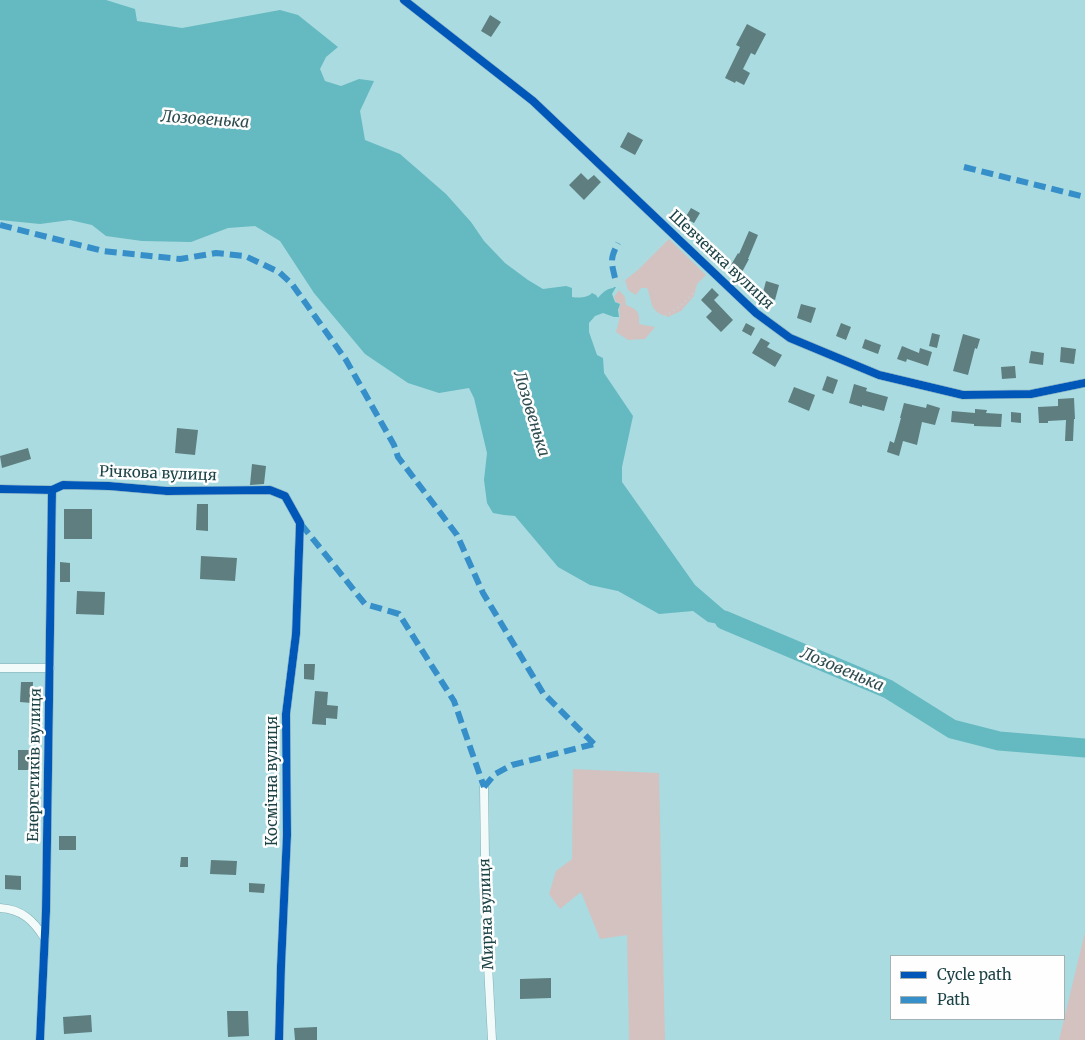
<!DOCTYPE html>
<html>
<head>
<meta charset="utf-8">
<style>
	body { margin:0 }
	#map { position:relative; width:1085px; height:1040px; overflow:hidden; background:#a9dbe0; font-family:Merriweather,serif }
	canvas { display:block }
	.legend { position:absolute; left:890px; top:955px; width:175px; height:65px; box-sizing:border-box; background:#fefefe; border:1px solid #a3b3b4; margin:0; padding:6px 9px; list-style:none; font-size:15px; color:#1b4245 }
	.legend li { display:flex; align-items:center; gap:10px; height:25px }
	.legend b { width:25px; border:1px solid #a3b3b4 }
</style>
</head>
<body>
<div id="map">
<canvas width="1085" height="1040"></canvas>
<ul class="legend">
<li><b style="height:6px;background:#0057b8"></b>Cycle path</li>
<li><b style="height:6px;background:#368fc9"></b>Path</li>
</ul>
</div>
<script>
const ctx = document.querySelector('canvas').getContext('2d');
ctx.lineJoin = 'round';
function fill(path, color) {
  ctx.fillStyle = color;
  ctx.fill(path, 'evenodd');
}
function trace(path, color, width, dash) {
  ctx.strokeStyle = color;
  ctx.lineWidth = width;
  ctx.lineCap = dash ? 'butt' : 'round';
  ctx.setLineDash(dash || []);
  ctx.stroke(path);
}
function drawText(font, color, halo, rows, align = 'center') {
  ctx.font = font + ' Merriweather,serif';
  ctx.lineWidth = 5;
  ctx.setLineDash([]);
  ctx.textBaseline = 'middle';
  ctx.strokeStyle = halo;
  ctx.fillStyle = color;
  for (const [text, x, y, turn = 0] of rows) {
    ctx.save();
    ctx.translate(x, y);
    ctx.rotate((+turn || 0) * Math.PI / 180);
    ctx.textAlign = isNaN(turn) ? turn : align;
    if (halo) ctx.strokeText(text, 0, 0);
    ctx.fillText(text, 0, 0);
    ctx.restore();
  }
}
const green = new Path2D(`
	M669,239L706,275L697,284L694,296L681,311L668,317C649,311 653,304 647,288H641L636,295L628,290L625,280L638,270Z
	M619,290L625,297L626,305C637,309 640,312 639,324L655,327L645,339L628,340L616,332L620,317L619,308L621,304L616,302L614,297Z
	M573,769L659,773L665,1040H629L627,935L600,939L581,892L560,909L549,894L556,871L572,859Z
	M1085,932V1040H1059Z`);
const water = new Path2D(`
	M0,0H106L135,9L137,21L182,28L280,10L298,15L338,47L326,57L320,69L325,81L341,86L359,79L374,81L360,111L365,140L400,154L446,194L471,222L484,241L505,263L528,280L543,289L566,286L572,288V297C579,298 587,298 592,293L596,295L598,298C602,293 606,289 613,288L614,287H616L612,294L615,302L620,304L618,310L619,317H614L603,313L595,316L589,323V332L597,355L603,358L604,373L633,416L622,467V482L695,585L746,629L708,622L693,611L659,614L618,591L590,585L558,567L515,516L504,515L493,513L487,503L484,480L487,453L474,398L469,388L439,393L408,383L365,354L314,293L280,241L255,226L228,228L191,242L142,241L106,236L92,225L70,220L40,224L0,220Z`);
const river = new Path2D(`
	M724,620L888,689L952,729L999,741L1085,748`);
const building = new Path2D(`
	M490,15L501,22L491,37L481,31Z
	M747,24L766,34L755,55L751,53L743,69L750,73L744,85L736,81L735,83L725,78L740,47L736,45Z
	M628,132L643,140L635,155L620,147Z
	M581,173L588,180L594,175L601,182L584,200L569,185Z
	M691,208L700,213L694,223L685,218Z
	M749,231L758,235L748,259H749L742,272L731,265L738,253L739,254Z
	M766,281L779,285L775,300L762,296Z
	M712,288L719,295L714,300L733,320L721,332L706,317L712,311L701,300Z
	M801,304L816,308L811,323L797,318Z
	M746,323L755,328L751,336L742,331Z
	M841,323L851,327L846,340L836,336Z
	M932,333L940,335L937,348L929,346Z
	M963,334L980,339L977,349L975,348L968,375L953,371Z
	M761,338L770,343L767,347L782,355L775,367L752,353Z
	M865,339L881,345L878,354L862,348Z
	M902,346L919,353L920,348L932,352L928,366L907,359L906,362L897,359Z
	M1061,347L1076,349L1074,364L1060,362Z
	M1031,351L1044,353L1043,365L1029,363Z
	M1015,366L1016,378L1002,379L1001,367Z
	M827,376L838,380L833,394L822,390Z
	M854,384L867,388L866,391L888,397L884,411L862,405V407L849,403Z
	M794,387L815,395L809,411L788,402Z
	M1074,398L1075,419H1074L1073,441H1065L1066,420L1048,421V423H1039L1038,407L1058,406V399Z
	M904,403L926,408L927,404L940,408L935,425L922,422L917,445L903,441L899,456L887,452L890,441L894,443L901,418H900Z
	M975,409L987,410L986,413L1002,414L1001,427L974,426V424L951,422L952,411L975,413Z
	M1011,412L1021,413V423L1011,422Z
	M177,428L198,430L195,455L175,453Z
	M28,448L31,459L2,468L0,456Z
	M252,464L266,466L264,484L250,485Z
	M197,504H208V531L196,530Z
	M64,509H92V539H64Z
	M201,556L237,558L235,581L200,579Z
	M60,562L70,563V582H60Z
	M77,591L105,592L104,615L76,614Z
	M304,664H315L314,680L304,679Z
	M21,682H33L32,703L20,702Z
	M315,691L328,692L327,705L338,706L337,719L326,718V725L312,724Z
	M18,750H30L29,770H18Z
	M59,836H76V850H59Z
	M181,857H188V867H180Z
	M211,860L237,861L236,875L210,874Z
	M5,875L21,876V890L5,889Z
	M249,883L265,884L264,893L249,892Z
	M551,978V998L520,999V979Z
	M227,1011H248L249,1036L228,1037Z
	M91,1015L92,1032L64,1034L63,1017Z
	M317,1027V1040H295L294,1028Z`);
const path = new Path2D(`
	M623,273L619,280L625,289L631,295L645,303L654,313L660,318C680,310 694,292 708,278
	M615,278L619,280L616,286L612,284C618,271 628,274 637,267C648,258 657,248 666,239`);
const street = new Path2D(`
	M404,0L533,101L756,313L790,338L879,375L963,395L1031,394L1085,383
	M0,489L52,490L63,485L109,486L167,491L270,490L285,496L300,523L296,634L286,714L287,835L281,966L279,1040
	M0,668H50
	M484,787L486,928L492,1040
	M0,908C22,909 34,921 45,939
	M40,1040L46,911L52,490`);
const quiet = new Path2D(`
	M964,167L1085,197
	M0,225L103,251L180,259L216,253L245,256L279,272L292,284L346,360L394,445L398,457L457,535L483,593L543,693L594,744
	M615,278C611,261 610,259 618,243
	M301,524L365,604L399,614L454,701L484,787
	M484,787L495,774L512,765L594,744`);
const cycleway = new Path2D(`
	M404,0L533,101L756,313L790,338L879,375L963,395L1031,394L1085,383
	M0,489L52,490L63,485L109,486L167,491L270,490L285,496L300,523L296,634L286,714L287,835L281,966L279,1040
	M40,1040L46,911L52,490`);
const streetNames = [
	["Шевченка вулиця",721,260,43],
	["Річкова вулиця",158,474,2],
	["Енергетиків вулиця",35,765,-89],
	["Космічна вулиця",273,781,-90],
	["Мирна вулиця",487,914,-92]
];
const waterNames = [
	["Лозовенька",205,120,4],
	["Лозовенька",531,414,73],
	["Лозовенька",842,670,23]
];
fill(green, '#d4c2c1');
fill(water, '#65b9c0');
trace(river, '#65b9c0', 19);
fill(building, '#5e7e7f');
trace(street, '#87b0b3', 9);
trace(path, '#c4d4d6', 2, [1, 4]);
trace(street, '#f2fafa', 8);
trace(quiet, '#368fc9', 6, [12, 6]);
trace(cycleway, '#0057b8', 8);
drawText('15px', '#1b4245', '#fefefe', streetNames);
drawText('italic 16px', '#2f4d50', '#fefefe', waterNames);
</script>
</body>
</html>
